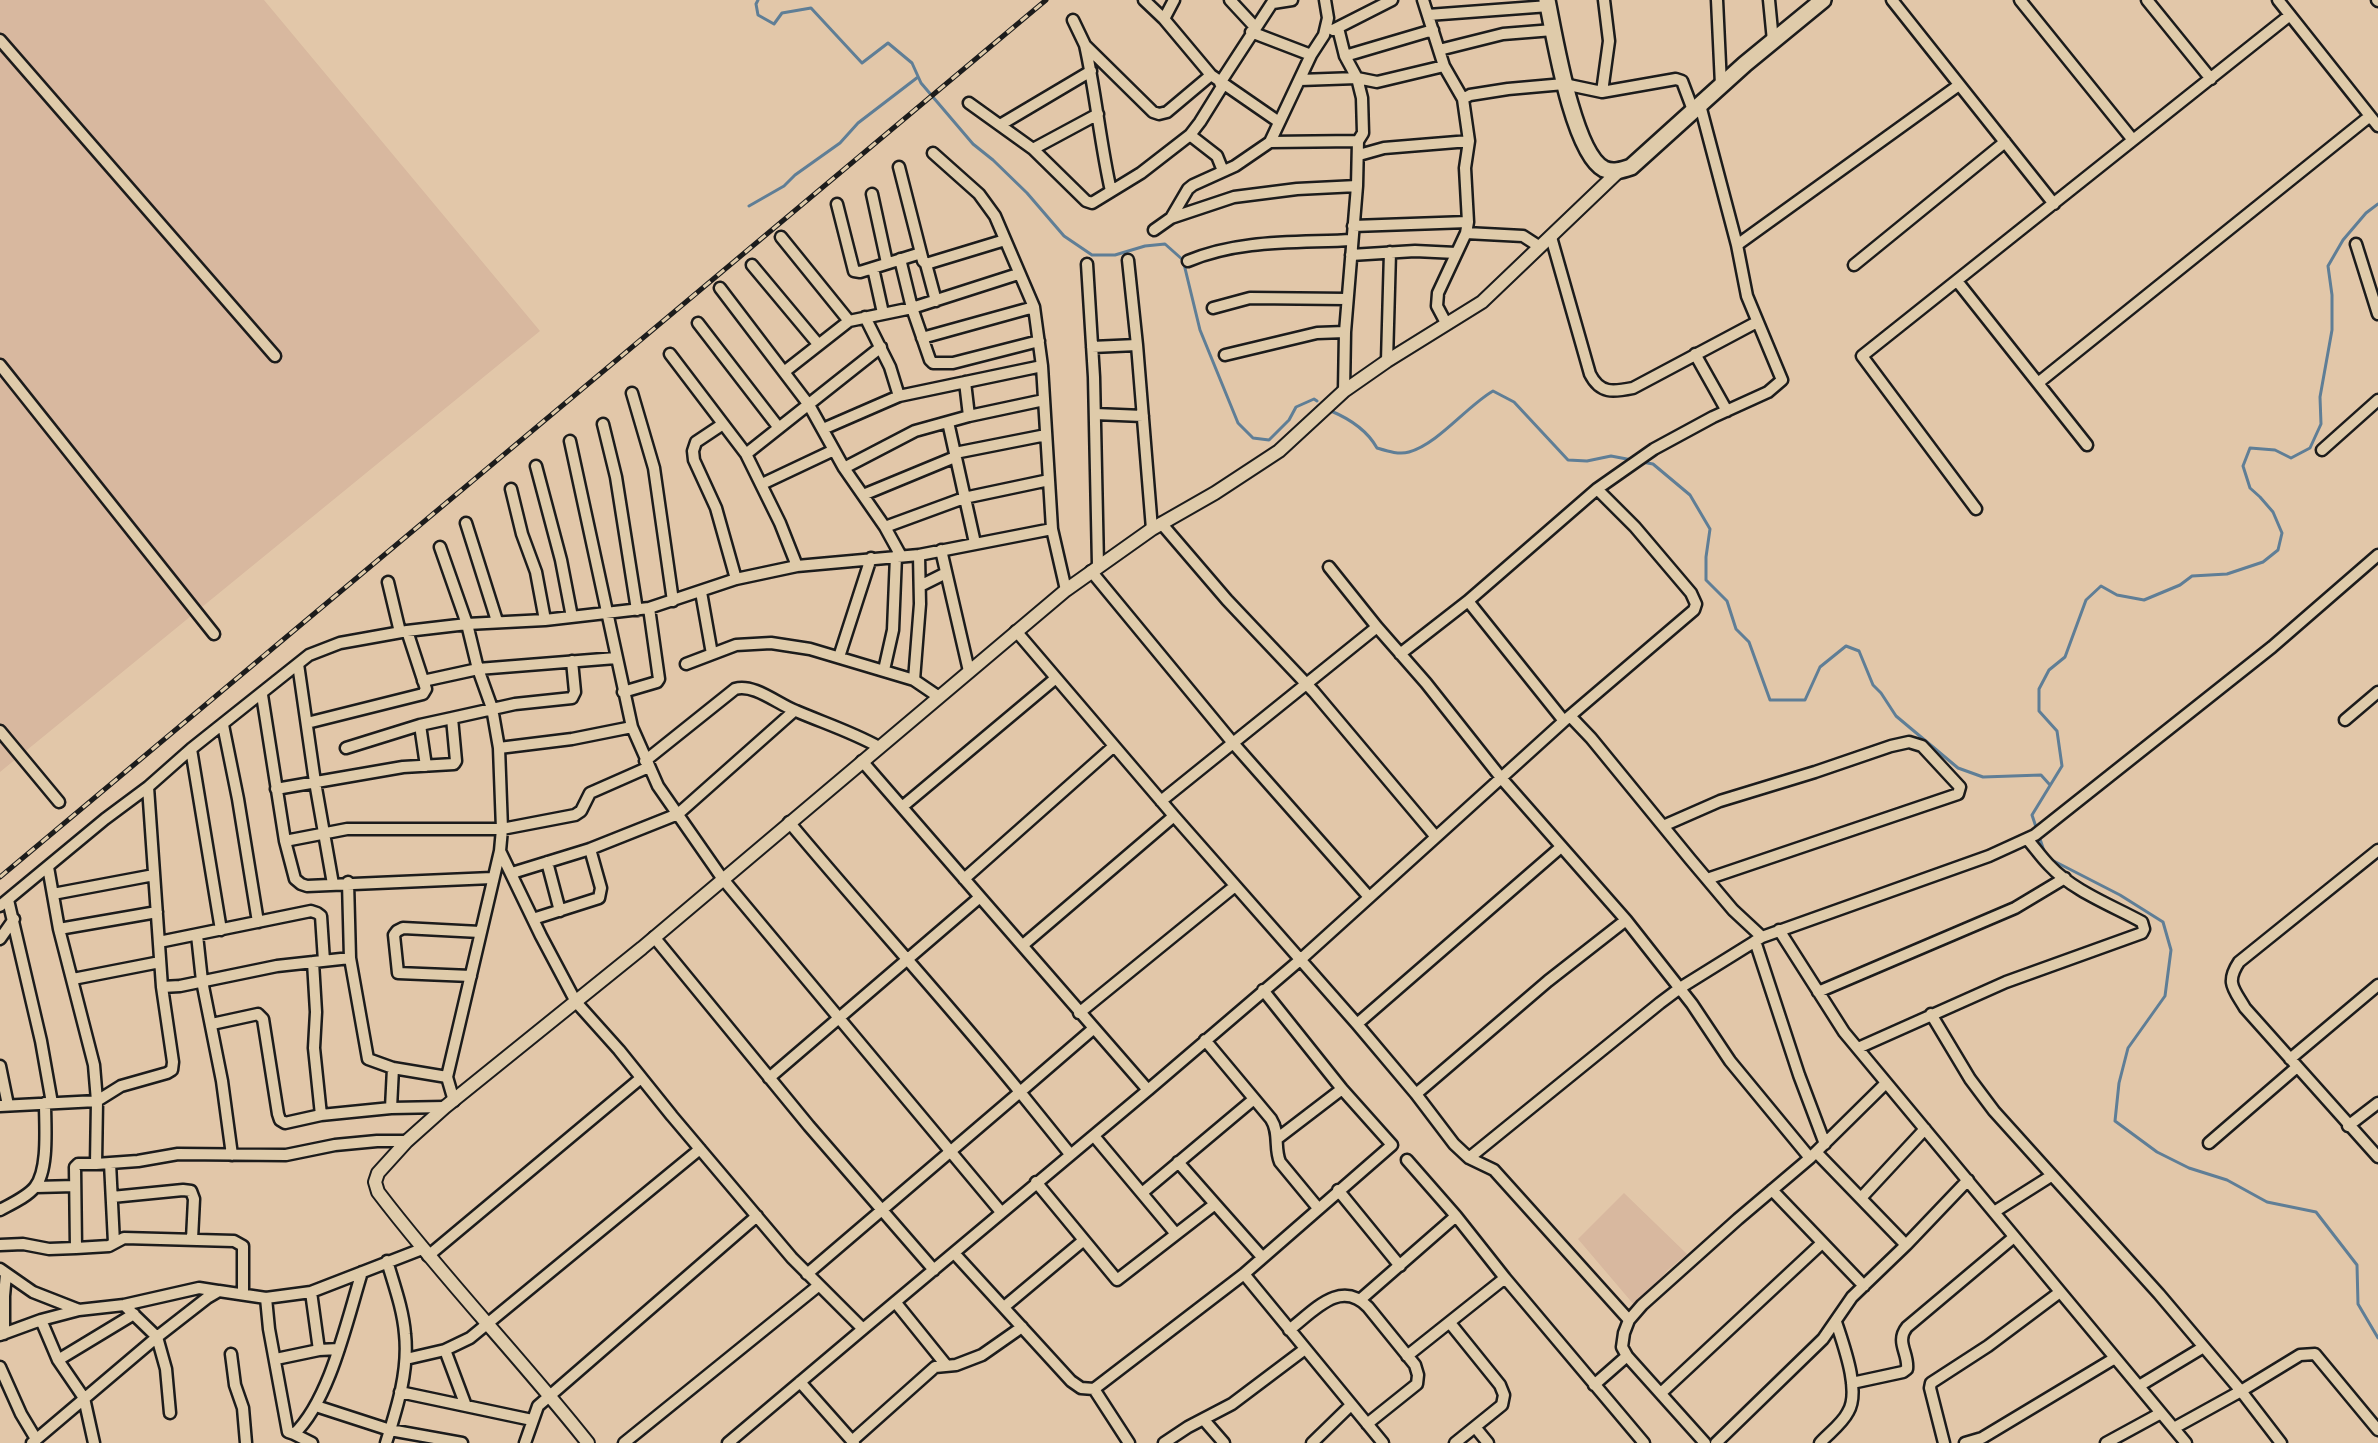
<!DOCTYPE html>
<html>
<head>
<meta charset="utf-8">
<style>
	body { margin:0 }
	canvas { display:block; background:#e2c7a9 }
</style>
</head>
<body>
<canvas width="2378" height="1443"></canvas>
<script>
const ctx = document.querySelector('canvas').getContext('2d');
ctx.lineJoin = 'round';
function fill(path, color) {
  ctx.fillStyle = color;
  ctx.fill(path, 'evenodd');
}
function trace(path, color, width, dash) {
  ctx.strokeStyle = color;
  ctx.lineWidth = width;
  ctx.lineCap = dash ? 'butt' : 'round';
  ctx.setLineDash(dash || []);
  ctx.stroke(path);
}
const built = new Path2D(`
	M0,0H264L540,331L0,772Z
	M1624,1193L1687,1254L1668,1270L1635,1306L1578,1239Z`);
const stream = new Path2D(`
	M758,0L756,4L758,15L774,24L782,13L811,8L862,63L888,43L912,63L921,83L973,144L993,160L1027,193L1064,236L1092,255H1115L1145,246L1165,244L1183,260L1200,330L1238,423L1253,438L1269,440L1289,420L1296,407L1314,399L1317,401
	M749,206L784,186L795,175L840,143L858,123L918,77
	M1331,411C1350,419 1367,430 1377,448C1387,451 1399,455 1409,452C1438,444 1467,406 1493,391L1514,402L1568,460L1587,461L1611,456L1632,460
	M1642,462L1653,464L1690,495L1710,529L1706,557V580L1727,601L1736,629L1749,642L1770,700H1805L1820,667L1846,646L1859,651L1873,685L1881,693L1896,716L1958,768L1983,777L2041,775L2050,785
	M2037,830L2032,815L2062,766L2057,731L2039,711V689L2049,670L2065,657L2086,600L2101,586L2117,595L2144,600L2180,585L2192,576L2227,574L2263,562L2278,550L2282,533L2273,512L2260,497L2250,488L2243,466L2250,448L2275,450L2291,458L2310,448L2321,424L2320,397L2332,330V295L2328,266L2343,240L2366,213L2378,204
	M2039,836L2046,857L2120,895L2163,922L2171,950L2165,996L2128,1048L2119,1083L2115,1121L2157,1152L2189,1168L2227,1180L2267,1202L2316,1212L2357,1265L2358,1304L2378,1338`);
const minor = new Path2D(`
	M1144,0L1164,19L1211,75L1279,122
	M1230,0L1255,27
	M1423,0L1444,66L1463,99L1469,141L1465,168L1468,222L1466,233L1438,293L1437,306L1446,323
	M1717,0L1721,85
	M1769,0L1773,41
	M1892,0L2054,204
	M2020,0L2133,140
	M2147,0L2211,79
	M2278,0L2378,126
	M2377,0L2378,1
	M1273,3L1292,0
	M1428,15L1549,6
	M1164,19L1174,0
	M1073,20L1085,45L1153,112L1159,114L1167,112L1211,75
	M1338,28L1345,56L1357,78L1362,98L1363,133L1358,141L1357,186L1345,332L1344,391
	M1333,30L1392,0
	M1251,32L1311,55
	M0,40L275,356
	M1085,45C1096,94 1100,143 1111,191
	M1439,50L1503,34L1553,30
	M1345,56L1433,30
	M1300,80L1357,78L1377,82L1444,66
	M1220,83L1274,0
	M1602,92L1609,41L1604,0
	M1463,99L1470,95L1508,89L1564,84L1602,92L1676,79L1682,81L1693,110
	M969,103L1033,149L1086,201L1092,203L1141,173L1190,135L1200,122L1223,85
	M1000,125L1091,71
	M1190,135L1217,156L1223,171
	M1270,142L1358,141
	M1033,149L1098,114
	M933,153L979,194L995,216L1034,307L1042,366L1052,529L1066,590
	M1359,155L1384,148L1469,141
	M899,167L923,261L926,264L1005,240
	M872,194L887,263
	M837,204L854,271L860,272L921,253
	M1171,218L1234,197L1297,189L1357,186
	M1353,226L1468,222
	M1154,230L1171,218L1188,189L1193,185L1235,166L1270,142L1311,55L1324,35L1328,18L1325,0
	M1466,233L1523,236L1540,247
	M781,237L849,321L784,372
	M1551,237L1590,374C1600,394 1613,392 1633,388L1757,322
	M2356,244L2378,314
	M1737,245L1959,85
	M1351,255L1415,251L1456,253
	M900,259L912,308L930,360L933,363H953L1039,341
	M1128,260L1137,345L1152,529
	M1188,261C1240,239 1297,243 1352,240
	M926,264L936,301
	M1087,264L1094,377L1098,565
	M752,265L818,344
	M1854,265L2005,142
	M873,268L883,313
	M1957,281L2087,445
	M720,288L809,405L844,468L885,527L901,556
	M1213,308L1250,298L1347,299
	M865,317L890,367L899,396
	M849,321L912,308L1018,274
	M698,323L779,428
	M922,338L1034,307
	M1092,347L1137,345
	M670,354L746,454L780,523L797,566
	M1695,354L1727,411
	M1225,355L1317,333L1345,332
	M1387,361L1390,252
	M0,365L214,634
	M965,382L969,416
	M2038,383L2370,116
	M632,393L654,468L673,601
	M1095,414L1143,416
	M948,422L975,543
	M603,424L616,477L637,610
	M723,424L696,442L693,451L694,460L716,508L736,579
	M823,429L899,396L1042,366
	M570,441L632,727L658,786L722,878L1001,1212
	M2322,450L2378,400
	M955,453L1046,435
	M746,454L881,347
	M536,466L561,560L572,617
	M844,468L915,431L969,416L1044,400
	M762,484L834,450
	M511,489L522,534L536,572L545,620
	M863,495L955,457
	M1976,509L1862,356L2290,15
	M466,523L497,621
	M885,527L964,498L1049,480
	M941,550L969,671
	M1329,567L1377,627L1426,683L1502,779L1626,920L1692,1004L1730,1061L1810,1158
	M1091,571L1233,743L1369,897
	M388,582L400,632
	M920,586L946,573
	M701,592L712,654
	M1468,601L1564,721
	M1016,631L1174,816L1357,1024L1416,1094L1454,1144L1469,1158L1494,1170L1629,1320
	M1400,654L1468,601L1597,489L1654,449L1713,417L1768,392L1782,380L1747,296L1737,245L1700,105
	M839,657L871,558
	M298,664L315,782L333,884
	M686,664L736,645L771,643L810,649L914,680L939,697
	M884,670L893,630L896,556
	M914,680L920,604L919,555
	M423,681L478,669L467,624L440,547
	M623,692L657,682L659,679L649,608
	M262,695L285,841L295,879L301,884L307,886L492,878
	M2345,720L2378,692
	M307,723L423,694L426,689L407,631
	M223,725L238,799L258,922
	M420,725L426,766
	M632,727L572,739L499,748L502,829L500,851L541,936L576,1002L619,1050L672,1116L792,1258L863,1329L728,1443
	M0,731L59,802
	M346,748L420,725L452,718
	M499,748L492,708L478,669L616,658
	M191,749L221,930
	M645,761L735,689C754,683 779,705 796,711C824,723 852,732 879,747
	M148,787L162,987
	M276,789L403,767L454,764L456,761L452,718L515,704L572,698L575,692L572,661
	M1161,801L1377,627
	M902,807L1056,678
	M789,822C865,913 945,1000 1020,1092L807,1274
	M1663,826L1720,801L1815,772L1891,746L1909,742L1922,746L1960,787L1958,794L1707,879
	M1436,837L1564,721L1694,610L1696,604L1691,593L1635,527L1597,489
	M285,841L347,829H502L575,815L581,811L590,793L649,767
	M2378,850L2239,962C2225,983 2234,989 2245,1008L2378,1157
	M547,862L560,911
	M48,867L59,929L94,1065L97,1101L96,1164L138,1161L178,1154L286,1155L335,1145L377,1141H407
	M512,873L590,849L678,814L794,711
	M964,879L1114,746
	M348,882L350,958L368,1059L393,1068L447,1077
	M53,894L154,875
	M8,900L41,1041L52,1103
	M0,906L105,819L148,787L191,749L309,655L340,643L407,631L467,624L545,620L649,608L736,579L797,566L919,555L1052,529
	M533,919L599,898L601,888L590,849
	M59,929L157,912
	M1779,930L1844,1032L2186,1443
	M197,935L202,981L222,1081L232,1155
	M654,937L809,1126L934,1270
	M1762,937L1989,856L2035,835L2272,647L2378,555
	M0,939L14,919
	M1755,941L1799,1075L1825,1144
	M159,942L311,911L317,913L321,916L324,961
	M1023,945L1174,816
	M313,962L316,1012L314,1048L321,1115
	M471,976L398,973L394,935L397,931L403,928L480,932
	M73,979L160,962
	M1818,992L2015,908L2065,878
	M1079,1013L1235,886
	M1931,1014L1970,1079L1994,1111L2159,1294L2241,1391L2281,1443
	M212,1024L258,1014L263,1019L278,1114L280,1120L285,1123L321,1115L391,1108L445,1107
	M1357,1024L1561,847
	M1205,1040L1271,1119C1280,1133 1274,1148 1280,1162L1318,1208
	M1858,1048L2006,982L2142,933L2144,929L2142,922C2111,905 2073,891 2049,865C2041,857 2035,848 2028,840
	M2290,1059L2378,985
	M0,1066L8,1105
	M769,1078L980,897L862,761
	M1148,1090L1300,960L1436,837L1314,692L1227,600L1161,523
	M1416,1094L1548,981L1626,920
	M454,1101L447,1077L500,851
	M0,1106L97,1101L121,1086L167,1073L172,1070L173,1062L162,987L180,986L277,966L350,958
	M391,1108L393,1068
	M2348,1126L2378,1103
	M1094,1136L1176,1234
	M1278,1138L1342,1089
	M2209,1143L2297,1067
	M1816,1152L1906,1245
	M1070,1154L1020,1092L1093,1029
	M1469,1158L1660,1003L1680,988L1762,937L1733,910L1690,859L1591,738L1570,716
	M1407,1160L1456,1216L1505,1278L1644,1443
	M1178,1162L1215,1204
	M110,1163L114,1243
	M1036,1182L1117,1280L1215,1204L1262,1257
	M36,1187L75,1186
	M1338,1190L1400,1266
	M1772,1190L1864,1286
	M1142,1193L1254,1099
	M112,1197L183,1190L191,1191L194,1199L192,1239
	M1861,1198L1925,1129
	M0,1210C11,1204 27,1197 35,1187C49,1170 45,1125 45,1103
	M1994,1212L2051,1176
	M0,1245L23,1244L49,1249L76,1248L109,1246L124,1238L234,1241L243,1246V1294
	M76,1248L75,1167L78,1164H96
	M954,1253L1071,1381L1081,1388L1094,1389L1129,1443
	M428,1256L641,1078
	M0,1269L33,1292L79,1310
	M1244,1274L1383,1443
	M311,1292L319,1350
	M266,1298L269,1329L288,1432L294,1434C330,1400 347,1320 362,1272
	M1361,1299L1456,1216
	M896,1303L946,1365
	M124,1305L157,1337L166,1369L170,1413
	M1004,1307L1084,1240
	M41,1320L58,1360L84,1398L94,1443
	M1450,1323L1500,1385L1504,1395L1502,1405L1455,1443
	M863,1329L1148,1090L980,897
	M1289,1330C1313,1312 1340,1278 1368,1307L1415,1365L1418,1375L1417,1384L1367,1424
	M4,1334V1296L6,1274
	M0,1335L41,1320L79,1310L124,1305L199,1288L218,1291
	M445,1350L466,1406
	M231,1354L235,1385L243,1408L246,1443
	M1407,1356L1505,1278
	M276,1359L319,1350L339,1349
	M406,1359L445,1350L470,1338L700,1149
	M58,1360L134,1314
	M0,1367L21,1414L36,1439
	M800,1382L854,1443
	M1852,1383L1903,1372L1907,1369C1909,1353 1895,1342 1907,1327L2014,1237
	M1594,1385L1627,1356
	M2139,1386L2202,1348
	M1094,1389L1244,1274L1392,1145L1342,1089L1263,990
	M400,1392L532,1420
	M1661,1393L1822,1243
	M316,1406L390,1430L462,1443
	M1204,1420L1224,1443
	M1475,1427L1488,1443
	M2174,1428L2241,1391L2300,1355L2315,1354L2378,1430
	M294,1434L312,1443
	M852,1441L935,1367L956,1365L982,1355L1022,1327
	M32,1443L157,1337L207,1298L219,1291L266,1298L311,1292L422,1249
	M386,1443C397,1408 409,1371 405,1334C403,1309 394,1285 387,1261
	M525,1443L538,1406L757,1216
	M624,1443L818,1286
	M1164,1443L1188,1427L1232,1404L1305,1349
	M1312,1443L1351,1405
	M1705,1443L1627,1356L1622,1347L1624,1333L1629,1320L1642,1305L1738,1219L1810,1158L1886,1083
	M1716,1443L1823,1339L1852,1297L1906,1245L1968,1180
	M1820,1443C1829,1433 1842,1424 1848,1412C1861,1391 1843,1344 1836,1322
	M1944,1443L1930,1388L1931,1383L1988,1346L2060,1292
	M1965,1443L1982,1438L2115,1358
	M2106,1443L2161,1413`);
const tertiary = new Path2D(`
	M588,1443C520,1357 444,1279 378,1192L375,1182L378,1173L407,1141L445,1107L642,948L1066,590L1152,529L1215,493L1279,451L1344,391L1387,361L1482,302L1619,171`);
const secondary = new Path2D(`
	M1547,0C1554,34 1573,153 1604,169C1613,173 1622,170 1631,167L1745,64L1823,0`);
const rail = new Path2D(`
	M0,877L1046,0`);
fill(built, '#d8b89f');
trace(stream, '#5f7e96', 3);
trace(minor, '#1c1c1c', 15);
trace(tertiary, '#1c1c1c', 16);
trace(secondary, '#1c1c1c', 20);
trace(minor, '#dfcbaa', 10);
trace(tertiary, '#dfcbaa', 12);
trace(secondary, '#dfcbaa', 15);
trace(rail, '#1c1c1c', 5);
trace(rail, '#dfcbaa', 3, [9]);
</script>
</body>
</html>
